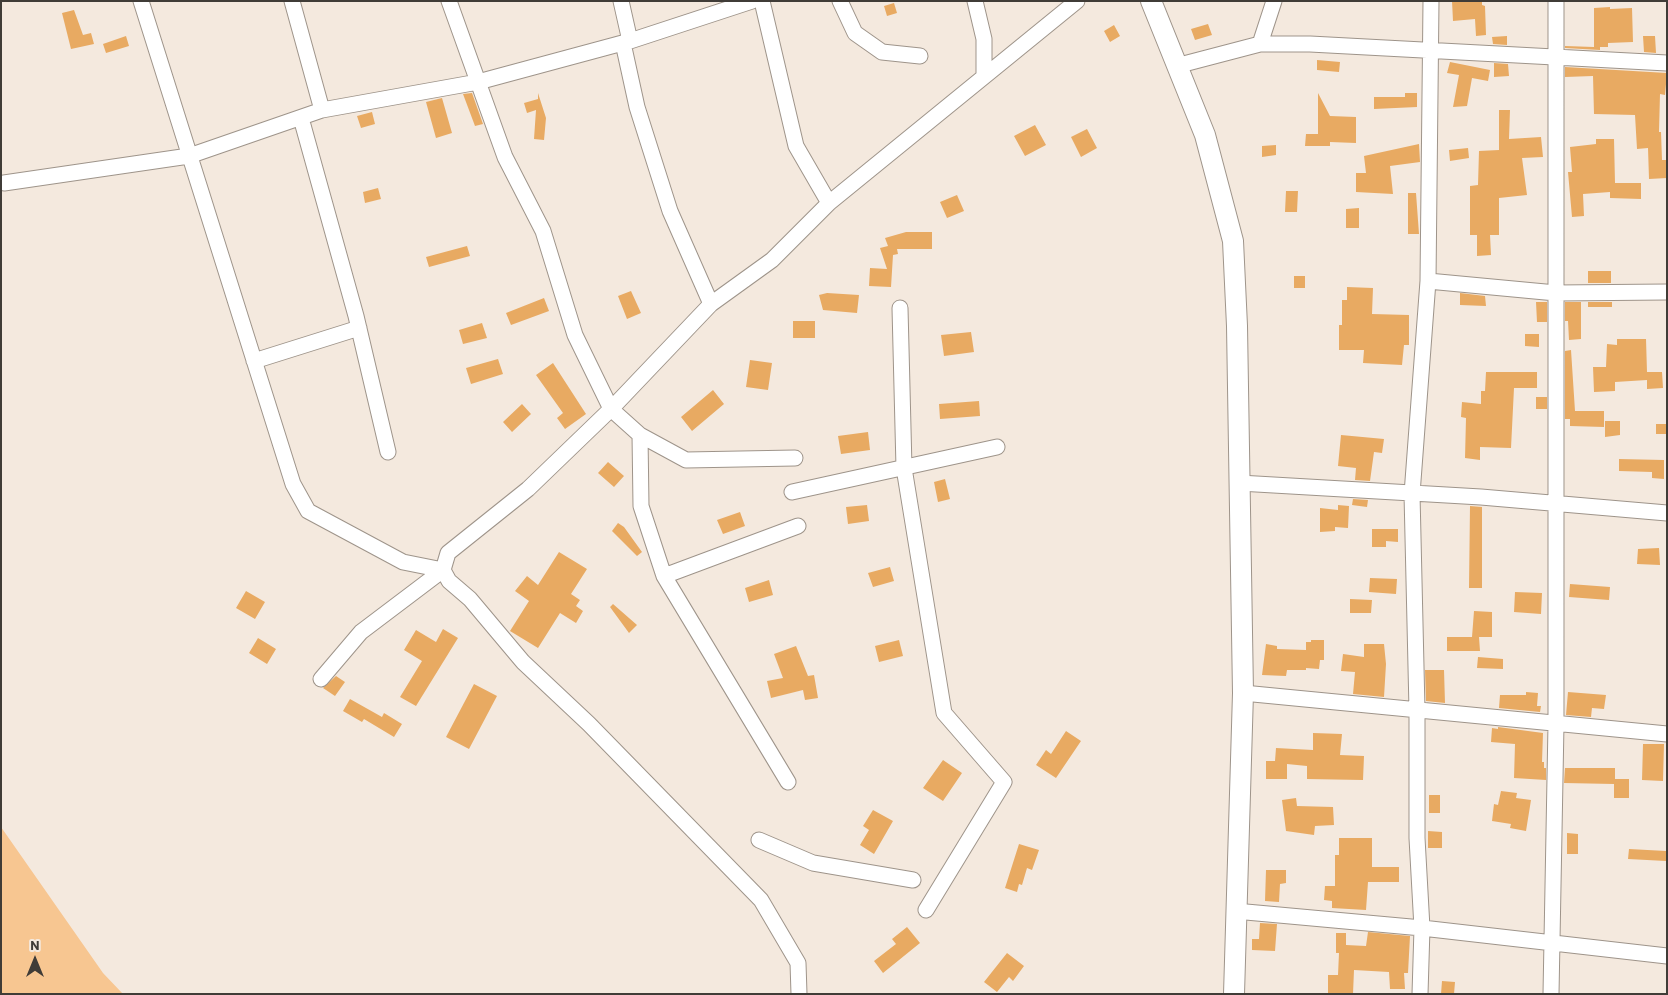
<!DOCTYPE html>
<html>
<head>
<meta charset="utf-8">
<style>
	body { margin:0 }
	#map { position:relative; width:1668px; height:995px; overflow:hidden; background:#f4e9de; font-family:Barlow,sans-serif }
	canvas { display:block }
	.frame { position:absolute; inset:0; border:2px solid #403c37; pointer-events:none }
	.north { position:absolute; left:10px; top:935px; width:50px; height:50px; -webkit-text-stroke:4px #f4e9de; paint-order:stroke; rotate:0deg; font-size:14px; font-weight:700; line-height:20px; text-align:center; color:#403c37 }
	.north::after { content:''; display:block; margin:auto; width:18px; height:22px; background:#403c37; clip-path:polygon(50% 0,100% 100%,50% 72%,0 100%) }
</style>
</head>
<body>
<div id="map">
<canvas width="1668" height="995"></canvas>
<div class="frame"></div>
<div class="north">N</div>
</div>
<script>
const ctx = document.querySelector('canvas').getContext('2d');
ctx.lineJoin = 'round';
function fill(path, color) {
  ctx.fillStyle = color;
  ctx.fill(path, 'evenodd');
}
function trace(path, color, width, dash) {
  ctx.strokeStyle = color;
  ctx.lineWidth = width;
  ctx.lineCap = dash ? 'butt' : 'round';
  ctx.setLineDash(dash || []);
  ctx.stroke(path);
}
const green = new Path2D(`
	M1,827L103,973L123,994H1Z`);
const building = new Path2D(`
	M1452,1H1482V5L1485,6L1486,35L1476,36L1475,19L1453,21Z
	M894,3L897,13L887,16L884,6Z
	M1610,7V9L1632,8L1633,42L1608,43V47H1600V50L1565,48V46L1594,47V8Z
	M74,10L83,35L91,33L94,44L71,49L62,13Z
	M1208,24L1212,35L1195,40L1191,29Z
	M1114,25L1120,36L1110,42L1104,31Z
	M126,36L129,46L106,53L103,44Z
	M1507,36V45L1493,44L1492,37Z
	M1643,36H1655L1656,53L1644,52Z
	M1317,60L1340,62L1339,72L1317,70Z
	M1450,62L1490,70L1488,81L1472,78L1467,106L1453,107L1459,75L1447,73Z
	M1494,63L1508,64L1509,76L1494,77Z
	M1565,67L1667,73L1665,95L1660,94L1659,132H1661L1662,160H1667V178L1649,179L1648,148L1637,149L1635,115L1594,114L1593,76L1565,77Z
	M472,93L483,124L475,126L463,94Z
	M538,93L546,118L544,140L534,139L536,110L527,113L524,103L538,99Z
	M1318,93L1330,116L1356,117V143L1330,142V146H1305L1306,134H1318Z
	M1405,93H1417V107L1374,109V97H1405Z
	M442,98L452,133L436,138L426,102Z
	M1499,110H1510L1509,139L1541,137L1543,157L1522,158L1527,195L1499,198V235H1490L1491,255L1477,256V235H1470V186L1478,185L1479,151L1499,150Z
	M372,112L375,124L361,128L357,116Z
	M1035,125L1046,145L1025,156L1014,136Z
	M1087,129L1097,148L1081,157L1071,137Z
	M1596,139H1614L1615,183H1641V199L1610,198V192L1583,194L1584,216L1572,217L1568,172H1572L1570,147L1596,144Z
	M1419,144L1420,162L1390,166L1393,194L1356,192V173H1366L1364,156Z
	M1276,145V155L1262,157V146Z
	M1468,148L1469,158L1450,161L1449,150Z
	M378,188L381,199L365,203L363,192Z
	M1286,191H1298L1297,212H1285Z
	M1408,193H1416L1419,234H1408Z
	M957,195L964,211L947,218L940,202Z
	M1359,208V228H1346V209Z
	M906,232H932V249H897L898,254L893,255L891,287L869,286L870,268L887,269L880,248L888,246L885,238Z
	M467,246L470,256L429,267L426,257Z
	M1588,271H1611V283H1588Z
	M1294,276H1305V288H1294Z
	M1347,287L1373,288L1372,314L1409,315V345H1404L1402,365L1363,363L1364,350H1339V325H1342V300H1347Z
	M631,291L641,313L627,319L618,296Z
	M827,293L859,295L857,313L823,310L819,295Z
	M1460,293L1485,296L1486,306L1460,305Z
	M544,298L549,311L511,325L506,313Z
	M1536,302H1547V322H1537Z
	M1565,302H1581V339L1569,340L1568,321H1565Z
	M1588,302H1612V307H1588Z
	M793,321H815V338H793Z
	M482,323L487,338L463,344L459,330Z
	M971,332L974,352L944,356L941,335Z
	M1525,334H1539V347L1525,346Z
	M1617,339H1646L1647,372H1662L1663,388L1647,389V380L1615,382V391L1594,392L1593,367H1606L1607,344L1617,345Z
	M1571,350L1575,411H1604V427L1570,426V419H1565V351Z
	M498,359L503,374L471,384L466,368Z
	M750,360L772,363L768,390L746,387Z
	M553,363L586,414L565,429L557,418L563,413L536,375Z
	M1486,372H1537V388H1514L1511,448L1480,447V460L1465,458L1466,418L1461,417L1462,402L1481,404V391H1485Z
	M713,390L724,404L692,431L681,417Z
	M1536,397H1547V409H1536Z
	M979,401L980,416L940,419L939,404Z
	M522,404L531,414L512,432L503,422Z
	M1605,421H1620V435L1605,437Z
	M1656,424H1667V434H1656Z
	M868,432L870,450L841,454L838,436Z
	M1341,435L1384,439L1382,453L1374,452L1370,481L1355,480L1356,468L1338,466Z
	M1619,459L1664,460V479L1652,478V472L1619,471Z
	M608,462L624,476L614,487L598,473Z
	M945,479L950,499L938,502L934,482Z
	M1353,499L1368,500L1367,507L1352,505Z
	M867,505L869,521L848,524L846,507Z
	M1338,505L1349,506L1348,528L1335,527V531L1320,532V508L1338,510Z
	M1470,506L1482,507V588H1469Z
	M740,512L745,526L723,534L717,520Z
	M618,523L624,527L642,552L637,556L612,531Z
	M1372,529H1398V542L1386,541V547H1372Z
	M1659,548L1660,565L1637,564L1638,549Z
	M559,552L587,569L571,594L580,600L576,606L583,611L576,623L560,613L538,648L510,631L529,601L515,591L527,576L538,585Z
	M890,567L894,581L873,587L868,573Z
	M1370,578L1397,579L1396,594L1369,592Z
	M769,580L773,595L749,602L745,588Z
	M1570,584L1610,587L1609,600L1569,597Z
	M246,591L265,602L255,619L236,608Z
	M1515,592L1542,593L1541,614L1514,612Z
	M1350,599L1372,600L1371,613H1350Z
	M613,604L637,625L629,633L610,607Z
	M1474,611L1492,612V637H1472Z
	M443,629L458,638L416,706L400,697L422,661L404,650L416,630L436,642Z
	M1447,637H1479L1480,651H1447Z
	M258,638L276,649L267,664L249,653Z
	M899,640L903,656L879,662L875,646Z
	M1311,640H1324V660H1320L1319,669L1306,668V670H1287L1286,676L1262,675L1266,644L1277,646V649L1306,650V642H1311Z
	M1364,644H1384L1386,664L1384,697L1353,694L1355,672L1341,671L1343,654L1364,657Z
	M796,646L808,676L814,675L818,698L805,700L803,690L771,698L767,681L783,678L774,654Z
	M1478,657L1503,659V669L1477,668Z
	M1425,670H1444L1445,703L1426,701Z
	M336,676L345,682L335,696L323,688Z
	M474,684L497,696L469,749L446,737Z
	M1526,692L1538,693L1537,706H1541L1540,712L1499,708L1500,695H1526Z
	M1568,692L1606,695L1604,709L1592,708L1591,717L1566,715Z
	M350,699L382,717L384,713L402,724L394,737L364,719L362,722L343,711Z
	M1498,727L1543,733L1542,762H1544V768H1546V780L1514,778L1515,744L1491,742L1492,728L1498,729Z
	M1066,731L1081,741L1056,778L1036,765L1046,750L1051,754Z
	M1313,733L1342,734L1340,755L1364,756L1363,780L1307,779V766L1287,764V779H1266V761H1275L1276,748L1313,750Z
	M1643,744H1664L1663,781L1642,780Z
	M943,760L962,773L943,801L923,788Z
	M1565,768H1615V779H1629V798H1614V784L1564,783Z
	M1501,791L1517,793L1516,798L1531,800L1526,831L1510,828L1511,824L1492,821L1494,804L1498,805Z
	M1429,795H1440V813H1429Z
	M1296,798L1297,806L1333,807L1334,825L1315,826L1314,835L1286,831L1282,800Z
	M873,810L893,821L874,854L860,845L869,830L863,826Z
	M1428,831L1442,832V848H1428Z
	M1567,833L1578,834V854H1567Z
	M1339,838H1372V867H1399V882H1368L1366,910L1332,908V901L1324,900L1325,886H1335V855H1339Z
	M1019,844L1039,850L1032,870L1027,868L1022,885L1019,884L1017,892L1005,888Z
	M1629,849L1666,851V861L1628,859Z
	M1266,870H1286V883L1280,884L1279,902L1265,901Z
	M1260,923L1277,924L1275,951L1252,950V939H1259Z
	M907,927L920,943L883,973L874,961L896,944L892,939Z
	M1368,932L1410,936L1408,973H1404L1405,989H1390L1389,972L1354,970L1353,994H1328V975H1338L1339,953H1336V933H1346V945L1366,946Z
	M1007,953L1024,966L1013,981L1009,977L997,992L984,982Z
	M1442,981L1455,982L1454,994H1441Z`);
const minor = new Path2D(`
	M141,1L293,484L308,511L403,562L443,570
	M292,1L322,110
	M449,1L505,157L543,231L575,335L611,409L640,435L686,460L795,458
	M621,1L630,41
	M762,1L796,146L829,203
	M840,1L855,33L882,52L920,56
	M975,1L984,39V76
	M623,43L637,107L670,211L711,304
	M1260,44L1274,1
	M1176,66L1260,44H1310L1667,63
	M301,118L356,316L388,452
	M4,183L189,156L322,110L478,82L630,41L752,1
	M1428,281L1556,293L1667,292
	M900,308L904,468L944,713L1004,782L926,910
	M254,361L359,328
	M640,435L641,506L664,576L788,782
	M1239,483L1481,497L1667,513
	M792,492L997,447
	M664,576L798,526
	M321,679L361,632L443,570
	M1243,693L1667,734
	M759,840L813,863L913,880
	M1235,911L1422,928L1667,956
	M799,994L798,963L761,900L589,724L523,662L470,599L449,581L443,570L448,553L528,489L611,409L711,304L772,260L829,203L1077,1
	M1420,994L1422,928L1417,838V710L1412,494L1428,281L1431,1
	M1551,994L1556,724V1`);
const tertiary = new Path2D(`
	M1151,1L1205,135L1233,241L1237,326L1243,693L1234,994`);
fill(green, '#f7c691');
fill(building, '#e8aa62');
trace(minor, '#9e948a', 17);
trace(tertiary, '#9e948a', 22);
trace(minor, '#fff', 15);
trace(tertiary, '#fff', 20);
</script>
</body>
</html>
